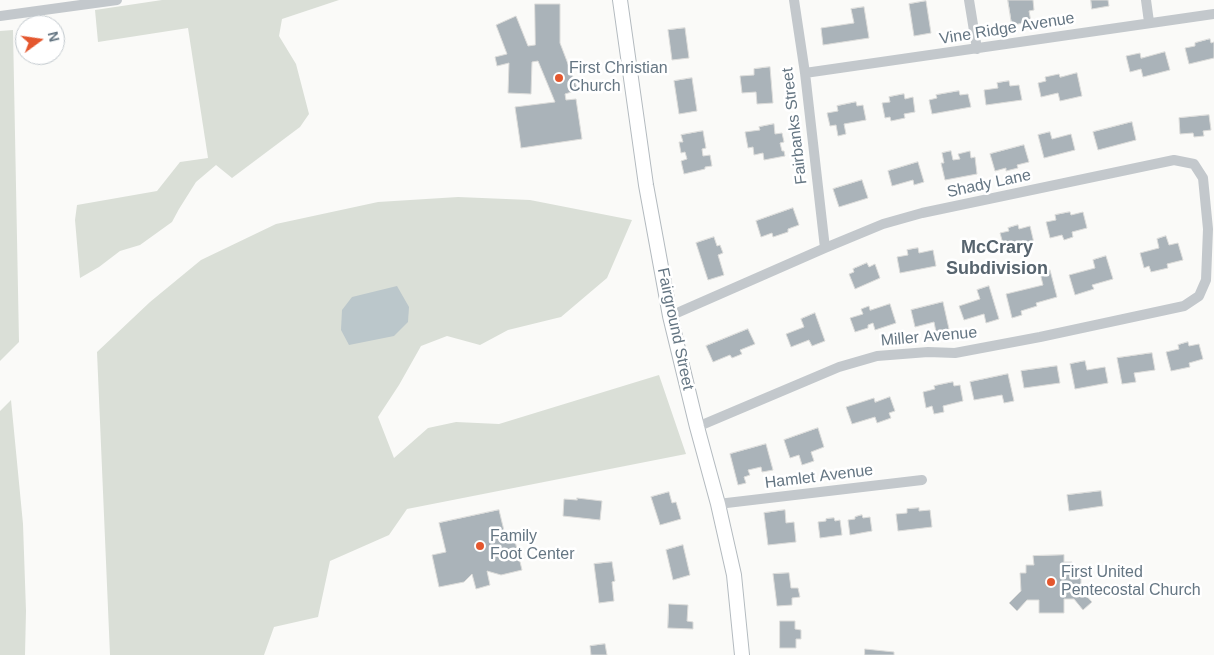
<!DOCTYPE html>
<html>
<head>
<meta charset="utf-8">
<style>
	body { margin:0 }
	#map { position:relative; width:1214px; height:655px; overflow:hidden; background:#fafaf8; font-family:Helvetica,sans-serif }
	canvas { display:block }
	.north { position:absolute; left:15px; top:15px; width:50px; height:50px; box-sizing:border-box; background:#fff; border:1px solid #c1c8cd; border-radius:50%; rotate:76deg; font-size:14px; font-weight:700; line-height:20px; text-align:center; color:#657683 }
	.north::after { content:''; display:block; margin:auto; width:18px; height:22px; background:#e4572e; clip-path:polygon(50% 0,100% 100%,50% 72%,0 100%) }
</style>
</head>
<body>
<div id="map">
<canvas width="1214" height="655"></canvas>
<div class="north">N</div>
</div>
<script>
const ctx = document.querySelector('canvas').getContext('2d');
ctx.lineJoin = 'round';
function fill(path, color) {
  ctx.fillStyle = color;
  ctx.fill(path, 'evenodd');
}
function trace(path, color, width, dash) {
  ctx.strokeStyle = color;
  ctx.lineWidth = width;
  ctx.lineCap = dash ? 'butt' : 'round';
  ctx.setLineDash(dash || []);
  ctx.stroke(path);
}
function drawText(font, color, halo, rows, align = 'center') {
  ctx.font = font + ' Helvetica,sans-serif';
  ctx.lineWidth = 5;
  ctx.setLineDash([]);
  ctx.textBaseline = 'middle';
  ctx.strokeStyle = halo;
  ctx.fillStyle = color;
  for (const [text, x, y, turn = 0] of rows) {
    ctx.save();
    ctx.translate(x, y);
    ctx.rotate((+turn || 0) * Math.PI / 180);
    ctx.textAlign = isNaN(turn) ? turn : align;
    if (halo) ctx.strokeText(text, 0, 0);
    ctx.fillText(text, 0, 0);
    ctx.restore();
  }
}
const green = new Path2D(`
	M162,0H339L282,19L279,36L296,64L309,114L300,127L232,178L216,165L196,182L179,209L172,222L140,245L120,251L99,267L80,278L75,220L77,205L157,191L180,162L208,158L188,28L98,42L95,10Z
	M13,30L19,342L0,361V31Z
	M458,197L530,200L632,220L607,278L561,317L508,330L480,345L447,336L421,346L399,385L378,417L394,458L428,428L456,422L499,424L659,375L686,454L407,509L389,535L330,561L318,617L274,627L264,655H110L97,352L150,302L201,260L276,224L378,202Z
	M11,400L23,524L26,611L25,655H0V411Z`);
const water = new Path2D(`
	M397,286L409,307L408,322L394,336L349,345L341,330L342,310L352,297Z`);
const building = new Path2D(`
	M1008,0H1033L1034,10L1029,11L1031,22L1012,25Z
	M1091,0H1108L1109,6L1092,9Z
	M926,1L931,33L914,36L909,4Z
	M535,4H560V43L578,90L565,94L566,100L576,99L582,139L521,148L515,107L555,102L538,61L532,62L531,94L508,93L509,63L497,66L495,57L507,54L496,25L516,16L528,46L535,45Z
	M864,7L869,38L823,45L821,28L854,23L851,9Z
	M685,28L689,58L672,60L668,30Z
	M1210,39L1211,43L1214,42V58L1189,64L1185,48L1195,46V43Z
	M1165,52L1170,70L1143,77L1141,69L1130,72L1126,56L1140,53L1141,58Z
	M770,67L773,103L757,104L756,92L742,93L740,76L754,75V69Z
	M1077,73L1082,96L1060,101L1058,93L1041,97L1038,83L1046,81L1045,77L1059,74L1060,77Z
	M692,78L697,111L679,114L674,81Z
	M1009,81L1010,86L1019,85L1022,100L986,105L984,90L998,88L997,83Z
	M959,91L960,95L968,94L971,107L932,114L929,100L937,98L936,95Z
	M904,94L905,99L913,97L915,112L904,114L905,118L891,121L890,117L885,118L882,103L890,102L889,97Z
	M856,102L857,106L863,105L866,120L844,124L846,134L838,136L836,125L830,126L827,113L838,111L837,106Z
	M1209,115L1211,130L1203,131L1204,136L1194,137L1193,133L1180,134L1179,118Z
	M1132,122L1136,140L1098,150L1093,132Z
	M774,124L775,134L782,133L784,142L780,143L782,151H784L785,156L764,160L763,153L754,155L753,147L748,148L745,132L760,130L759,127Z
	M703,131L706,148L702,149L703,156L710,155L712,166L705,167V169L684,174L681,161L687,159L685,152L681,153L679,142H683L681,135Z
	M1050,132L1052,139L1071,134L1075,150L1044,158L1038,135Z
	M1024,145L1029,162L1017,165L1018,168L1006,171V168L995,171L990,154Z
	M951,151L953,160L960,159L958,154L970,151L971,158L975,157L977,174L945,180L941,163H944L942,153Z
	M918,162L924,182L914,185L913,180L892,186L888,171Z
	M862,180L868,198L839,207L833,189Z
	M793,208L799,225L788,229V232L773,237L772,233L761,237L756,221Z
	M1070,212L1071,215L1083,212L1087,228L1072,232L1073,237L1064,240L1062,235L1050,238L1046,222L1056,220L1055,215Z
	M1018,225L1019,229L1030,226L1034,243L1005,251L1000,233L1009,231L1008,228Z
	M1166,236L1169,245L1178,243L1183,260L1167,264L1168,268L1151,272L1149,266L1144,268L1140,253L1159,248L1157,239Z
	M714,237L717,246L720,245L723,253L718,255L724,275L708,280L696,243Z
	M918,248L919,253L933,250L936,266L900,273L897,257L908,255L907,250Z
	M1106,256L1113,279L1092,285L1094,289L1075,295L1069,275L1095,268L1093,260Z
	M867,263L869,267L875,264L880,278L855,289L849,274L854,272L853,269Z
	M1050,270L1057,297L1036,303L1037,306L1021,311L1022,315L1012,318L1006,294L1043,285L1040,273Z
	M989,286L999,319L986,323L984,314L964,320L959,306L980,299L977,290Z
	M943,302L949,329L936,332L934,322L915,327L911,310Z
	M890,304L896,323L875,330L873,323L868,325V328L855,332L850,318L863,314L861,309L869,306L870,310Z
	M815,313L825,341L812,346L809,340L791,347L786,334L804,327L801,319Z
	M748,329L755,344L740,350L742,354L732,358L730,355L713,362L706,346Z
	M1188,342L1189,346L1199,344L1203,359L1189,363L1190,367L1171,371L1166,352L1179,349L1178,345Z
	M1152,353L1155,370L1134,373L1136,382L1122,384L1117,358Z
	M1085,361L1087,370L1105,367L1108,383L1075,389L1070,364Z
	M1057,366L1060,383L1024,388L1021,371Z
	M1008,374L1014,401L1004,403L1002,395L974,400L970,382Z
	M953,382L954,386L960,385L963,401L943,406L944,412L934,414L932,406L926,408L923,392L935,389L934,386Z
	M890,397L895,411L889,413L891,418L877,423L875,417L852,424L846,407L874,398L875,402Z
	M818,428L824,447L811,452L814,461L802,465L799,455L790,458L784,440Z
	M766,444L773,470L762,472L761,467L748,470L750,475L744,477L746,483L738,485L730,454Z
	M1101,491L1103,506L1069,511L1067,495Z
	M669,492L672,503L676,502L681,519L660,525L651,497Z
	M577,498L602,501L600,520L563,516L564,499L577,500Z
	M919,508V511L930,510L932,527L898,531L896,514L907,513V509Z
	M499,510L506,539L514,537L522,570L501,575L487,571L490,585L476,589L472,574L464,582L439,587L432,555L446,552L439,523Z
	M785,510L786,523L794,522L796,542L768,545L764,513Z
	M862,515L863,518L870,517L872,531L850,535L848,520L855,519V517Z
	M834,518L835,521L840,520L842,535L820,538L818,522L826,521V519Z
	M683,545L690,575L673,580L666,550Z
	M1064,555V562H1072V572H1081V590L1092,602L1083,610L1074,599H1064V613H1039V600H1027L1017,611L1009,603L1021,591L1020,573H1026V565H1034L1033,556Z
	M612,562L615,581L612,582L614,601L599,603L594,564Z
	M789,573L791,588H798L800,597L792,598V605L777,606L773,574Z
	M669,604L688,605L687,621L693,622V629L668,628Z
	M780,621H795V629L801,630V639H796V648H780Z
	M605,644L607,655H591L590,646Z
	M865,649L894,652V655H865Z`);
const street = new Path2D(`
	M794,0L805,73L825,248
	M969,0L977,49
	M1146,0L1149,22
	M0,16L117,0
	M805,73L1214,14
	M670,316L825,248L883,224L922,213L1174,160L1194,164L1203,178L1208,229L1206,280L1199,296L1184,306L1040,337L955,353L928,352L877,356L839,367L697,427
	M718,504L922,480`);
const secondary = new Path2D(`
	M620,0L646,185L670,316L697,427L718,504L734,575L742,655`);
const markers = [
	[559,78,5,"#e4572e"],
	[480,546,5,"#e4572e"],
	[1051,582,5,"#e4572e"]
];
const streetNames = [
	["Vine Ridge Avenue",1007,29,-9],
	["Fairbanks Street",795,126,-97],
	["Shady Lane",989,184,-12],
	["Fairground Street",675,329,78],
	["Miller Avenue",929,337,-5],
	["Hamlet Avenue",819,477,-7]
];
const poiNames = [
	["First Christian",569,69],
	["Church",569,87],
	["Family",490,537],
	["Foot Center",490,555],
	["First United",1061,573],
	["Pentecostal Church",1061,591]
];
const neighbourhoodNames = [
	["McCrary",997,248],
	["Subdivision",997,269]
];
fill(green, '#dadfd7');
fill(water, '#bbc7cb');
fill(building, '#aab3b9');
trace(building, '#dcdcda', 1);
trace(secondary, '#b3babf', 16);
trace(street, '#c3c8cc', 10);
trace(secondary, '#fff', 14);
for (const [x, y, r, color] of markers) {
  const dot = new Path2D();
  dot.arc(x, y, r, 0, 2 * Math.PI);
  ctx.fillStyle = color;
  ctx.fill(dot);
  trace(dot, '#fff', 2);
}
drawText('16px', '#657683', '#fff', streetNames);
drawText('16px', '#657683', '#fff', poiNames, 'left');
drawText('bold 18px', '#57646e', '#fff', neighbourhoodNames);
</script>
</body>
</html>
